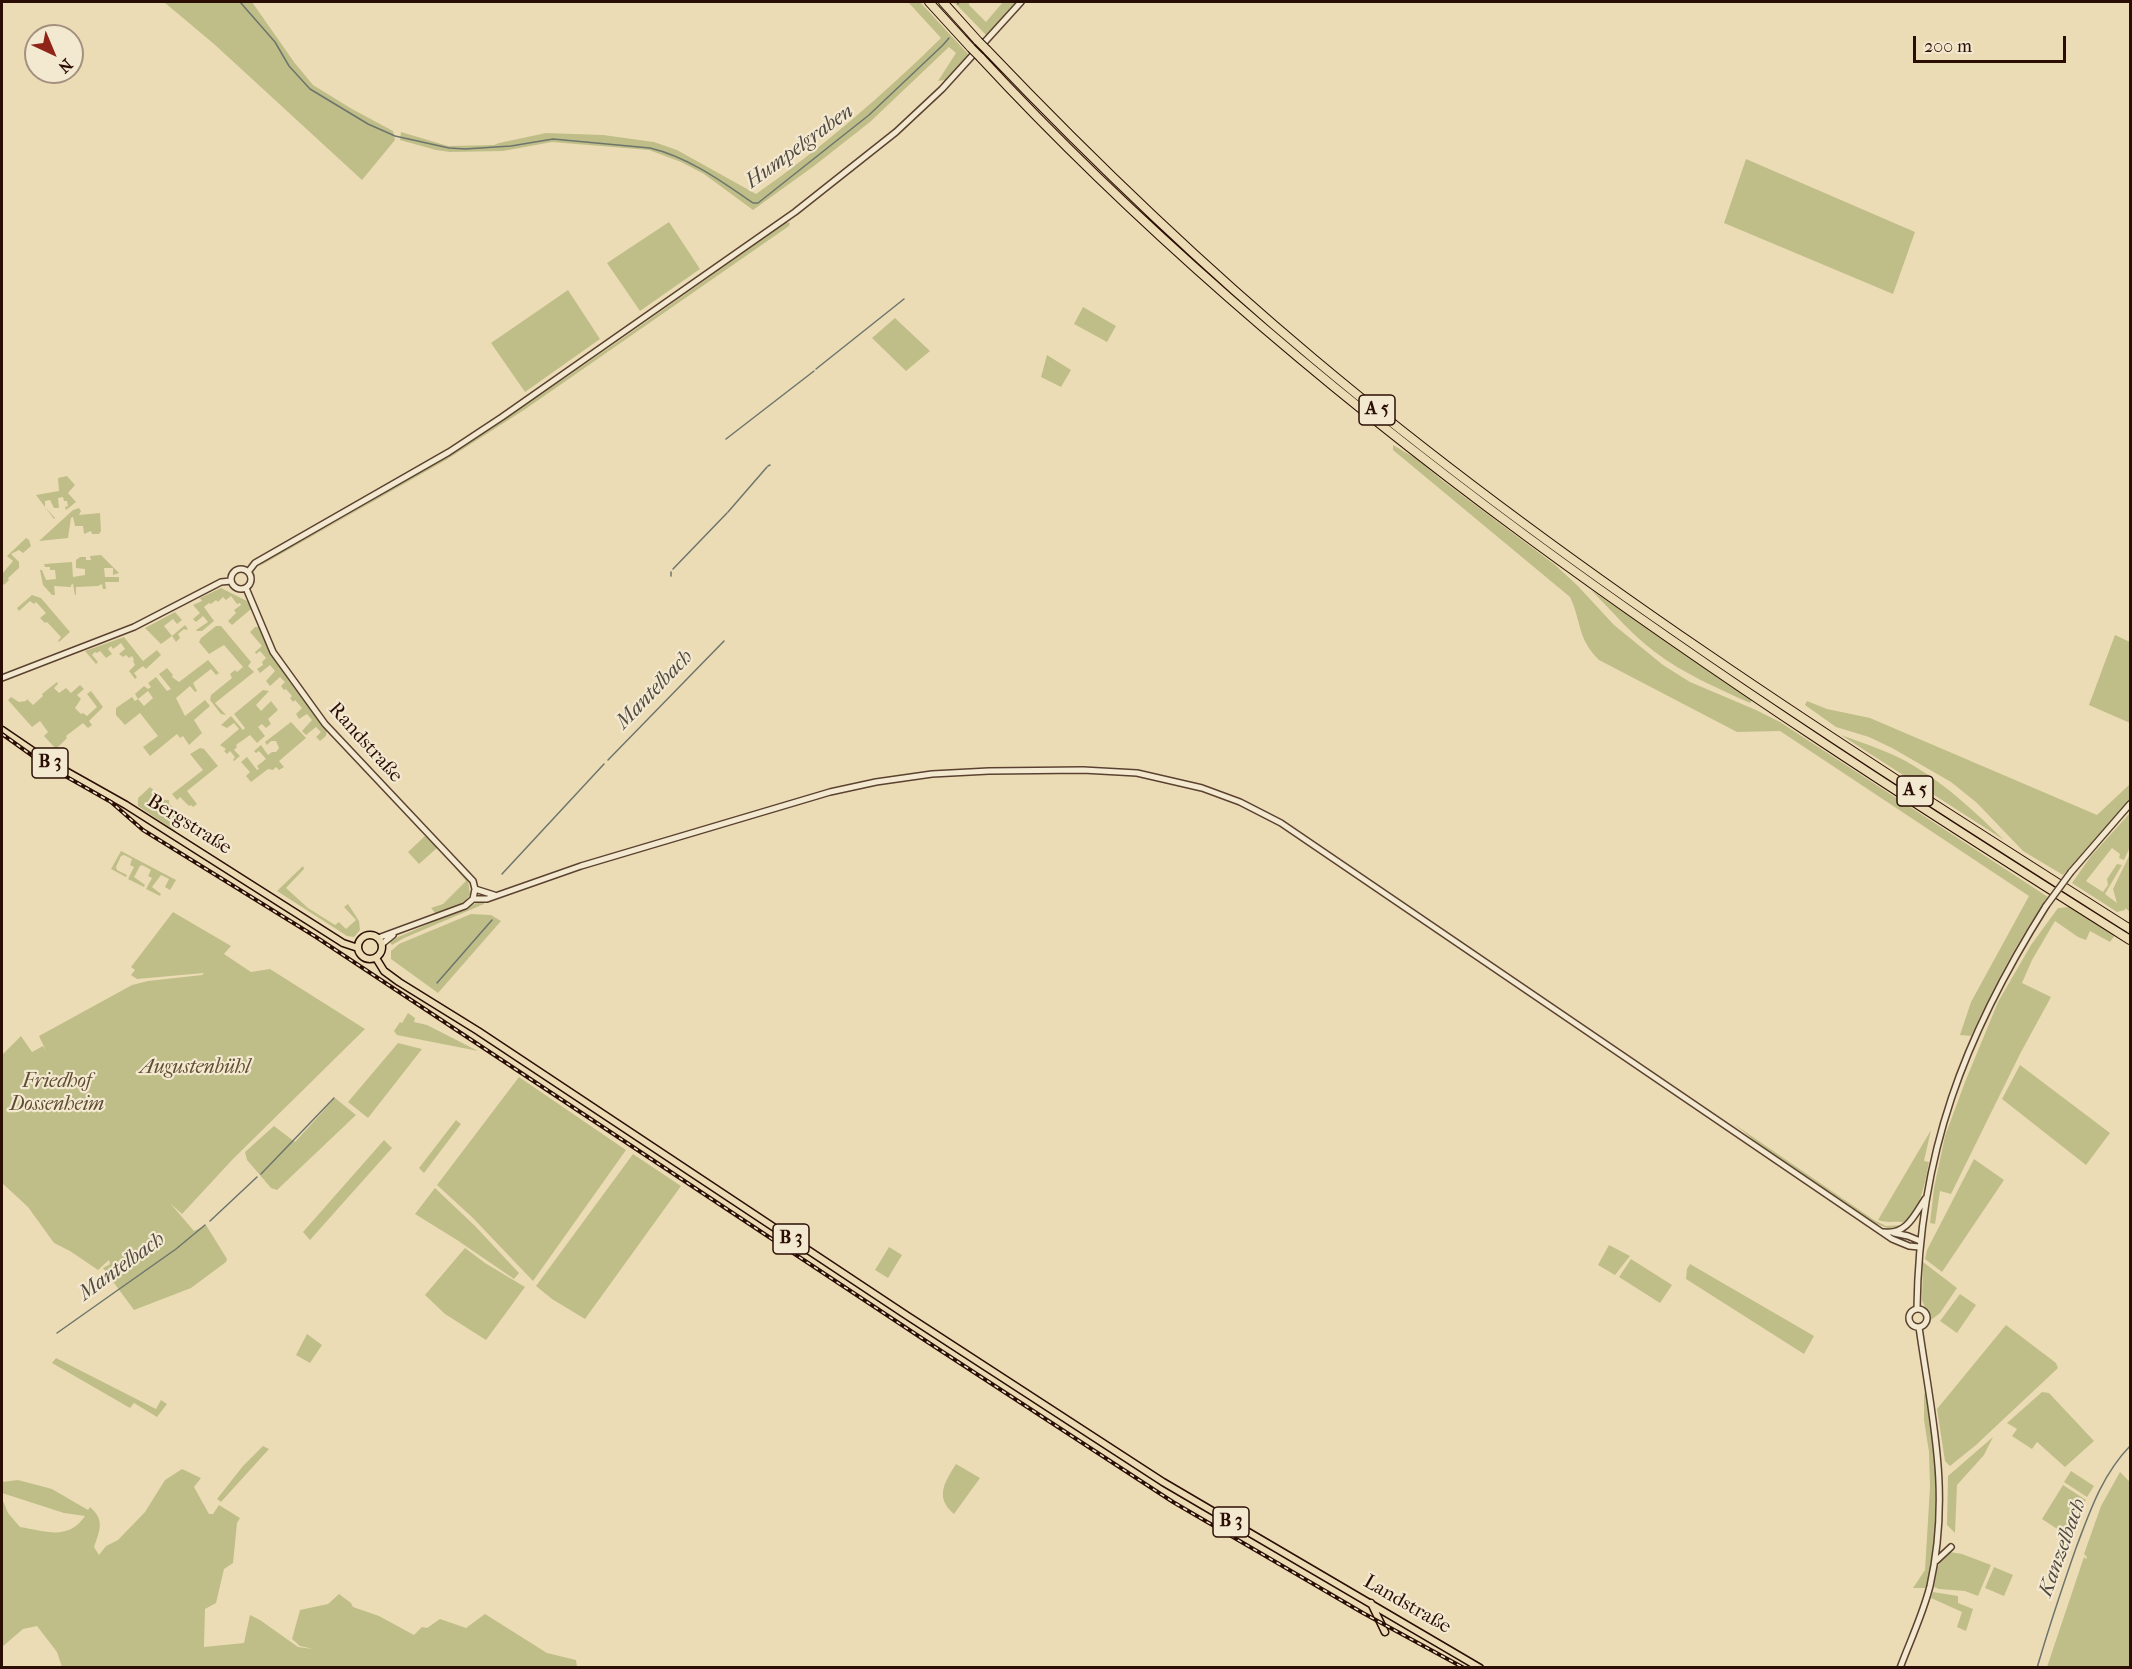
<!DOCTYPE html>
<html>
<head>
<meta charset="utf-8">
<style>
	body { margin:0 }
	#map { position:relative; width:2132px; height:1669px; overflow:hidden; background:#ecdcb6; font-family:"IM FELL French Canon",serif }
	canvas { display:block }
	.frame { position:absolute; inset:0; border:3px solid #2b0e03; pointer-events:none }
	.north { position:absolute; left:24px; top:24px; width:60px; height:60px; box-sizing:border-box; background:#f3e8d0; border:2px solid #a3917e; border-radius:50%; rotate:136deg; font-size:16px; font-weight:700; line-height:24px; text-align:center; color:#2b0e03 }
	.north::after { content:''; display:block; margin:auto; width:21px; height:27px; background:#8f2418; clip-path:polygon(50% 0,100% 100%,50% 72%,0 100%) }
	.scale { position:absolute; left:1913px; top:36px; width:153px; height:27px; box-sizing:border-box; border:3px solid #2b0e03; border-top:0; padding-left:8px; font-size:18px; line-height:21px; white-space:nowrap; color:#2b0e03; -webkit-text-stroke:4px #f3e8d0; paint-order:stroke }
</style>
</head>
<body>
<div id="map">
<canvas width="2132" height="1669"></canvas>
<div class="frame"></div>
<div class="north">N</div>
<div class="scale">200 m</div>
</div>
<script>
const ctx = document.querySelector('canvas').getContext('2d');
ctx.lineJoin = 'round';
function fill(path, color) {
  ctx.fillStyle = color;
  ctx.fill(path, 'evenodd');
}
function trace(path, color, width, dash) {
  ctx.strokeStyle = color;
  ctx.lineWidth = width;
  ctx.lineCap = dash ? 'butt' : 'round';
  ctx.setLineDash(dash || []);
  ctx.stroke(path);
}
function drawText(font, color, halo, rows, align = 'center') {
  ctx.font = font + ' "IM FELL French Canon",serif';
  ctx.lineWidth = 4.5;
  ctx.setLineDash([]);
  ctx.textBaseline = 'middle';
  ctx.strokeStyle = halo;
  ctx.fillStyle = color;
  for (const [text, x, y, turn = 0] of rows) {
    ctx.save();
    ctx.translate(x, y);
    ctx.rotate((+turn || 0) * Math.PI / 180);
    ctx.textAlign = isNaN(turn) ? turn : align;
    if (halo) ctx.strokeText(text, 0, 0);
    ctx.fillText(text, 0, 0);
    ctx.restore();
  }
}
const green = new Path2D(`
	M164,2H252L294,62L313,85L352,109L393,131L395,140L362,180L214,44Z
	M908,2H920L969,55L945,80L938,81L956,53L949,47L870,122L814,166L753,210L704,174L681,162L649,150L552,142L503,151L450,152L436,150L400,140L401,132L448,146L494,145L499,143L546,133L603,135L654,142L677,150L756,194C823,147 883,95 941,38Z
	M954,2H969V5L986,22L1003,2H1016L987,36Z
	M1746,159L1915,232L1893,294L1724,223Z
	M669,222L700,269L640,311L607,263Z
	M786,222L790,223L789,226L524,410L446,460L258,567L268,559C451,463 619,342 786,222Z
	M568,290L600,339L525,392L491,343Z
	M1083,307L1116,326L1107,342L1074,324Z
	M895,318L930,351L906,371L872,338Z
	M1047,355L1071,370L1061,387L1041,377Z
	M1393,445L1417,459L1443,481L1554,564L1577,585L1614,625L1663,665L1690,682L1756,710L1780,722L2048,897C2017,941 1993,988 1971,1036L1960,1035L1971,1002L2029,896L1780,731L1737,732L1599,660C1577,638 1582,623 1570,597L1393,450Z
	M67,476L75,485L68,493L76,502L66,510L65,507L68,506L67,501H64L63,497L58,498L59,508H54L50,500L45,501V507L55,518L54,519L36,495L59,491L58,478Z
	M79,508L81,511L79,515L100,513L101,531L99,534H92L91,531L84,534L83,526H75L73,517L71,518L68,538L39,541L73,510Z
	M26,538L29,540L31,546L23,553L19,550L11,554L19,562V568L8,578L9,580L4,585L2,582V574L13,561L7,556Z
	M101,555L119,573L113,575V568H104L105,577H119V582H105L106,589H103L102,584L98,586L76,587V595H75L73,584L71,585V587L54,586L55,595H52L43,585L40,570H42L46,580L56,579L55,570H50V567H45L44,564L72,562L73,577L85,575V569L76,568V560L80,557H86V560H91L90,556Z
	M221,588L247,601L251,609L232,625L228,621L236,613L234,610L241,605L240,603L237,604L231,596L226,600L223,597L218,602L216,600L211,604L209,603L204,607L214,621L202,631H197L196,630L208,622L203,616L196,622L193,619L200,613L193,605L202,601L200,598Z
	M1591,590L1753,699L1750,703C1717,688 1684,674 1655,652C1631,634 1612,611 1591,590Z
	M32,595L41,598L70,632L59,642L58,641L61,637L47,622L45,623L40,618L46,613L36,602L34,604L30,601L19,611L17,608Z
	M175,612L182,620L177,624L173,619L164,626L172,636L185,625L188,629L186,630L184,629L178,634L180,638L176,642L172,636L161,644L145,628Z
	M216,626H221L251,662L248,666L254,672L215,703L226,715L221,714L210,700L211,695L232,678L230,674L235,670L237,672L243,667L224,645L209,654L199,642L201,638Z
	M255,627H259C274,666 302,697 327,730L326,736L320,741L316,737L321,732L316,727L306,735L302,731L312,720L307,714L299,719L296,714L302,708L295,700L293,702L290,698L292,696L286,689L284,690L281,686L285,682L280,677L270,686L266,681L275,671L270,665L260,673L257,669L263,665L262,662L266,658L260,651L256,654L255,652L262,646L250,632Z
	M2115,635L2130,642V723L2089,705Z
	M124,637L143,661L157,650L161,655L146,669L143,666L134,673L137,677L135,679L129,671L135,665L133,661L134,660L132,656L129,658L126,655L123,657L119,654L125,649L121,643L113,649L111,646L108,649L112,654L106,658L100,651L97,653L95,652L92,655L98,662L96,664L85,651Z
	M208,660L219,673L216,675L211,669L193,683L197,691L195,692L190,686L176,698L185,716L205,700L210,706L194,720L202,733L189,745L183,736L180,738L177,734L150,756L143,747L158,736L140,713L125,725L116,715V708L132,697L135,701L138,699L144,706L153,698L148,691L138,699L135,694L144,686L148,689L151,687L148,683L156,677L167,691L171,689L159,674L167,668L173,675L172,677L179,682Z
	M57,682L58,684L54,688L59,693L66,688L71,693L80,685L84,689L77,695L81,699L75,708L81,714L83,713L87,716L97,707L87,694L91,691L103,707L89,721L92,725L88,728L83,723L66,736L67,738L56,749L44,736L48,732L40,721L32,727L8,700L11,697L19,702L26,701L27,699L33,705L43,696L42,694Z
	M263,690L269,691L256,705L261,711L271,701L278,710L268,719L271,724L266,728L262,724L258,727L265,736L257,743L250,735L236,745L237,747L234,750L240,756L234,761L233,760L235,757L230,751L227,754L224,751L226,749L220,745L239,729L234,723L227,728L221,725L231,716L243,730L245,728L234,714Z
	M1807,701L1827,709L1870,718L2097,815L2130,784V799L2063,875L2023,851L1977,803L1951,782L1892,748L1869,737L1836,727L1805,705Z
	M291,722L306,738L279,761L284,767L279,770L276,767L273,770L268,769L251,782L246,776L250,772L241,762L247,757L257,770L259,769L257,766L266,759L259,751L256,753L254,751L261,745L268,755L272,752H276L279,748L276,741H271L267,745L265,742Z
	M1841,735C1865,744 1892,752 1914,766C1948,786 1976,813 2004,840Z
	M200,748L204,749L218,766L187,791L197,804L193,807L191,805L189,806L180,797L177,800L172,794L203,770L190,754Z
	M150,787L165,800H169V804L176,810L177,809L180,814L171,822L176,829L175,831L138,806V798Z
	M2130,813V847L2124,860L2119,858L2120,854L2112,848L2086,881L2103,892L2108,885L2107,879L2117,864L2122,865L2105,894L2117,903L2113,889L2130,854V912L2125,908V910L2117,912L2072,883L2091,856Z
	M425,836L437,848L419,864L408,852Z
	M121,851L176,880L170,890L165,887L169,879L161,875L152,887L161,894L160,896L146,889L152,878L148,876L151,870L142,865L140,866L134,877L145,885L144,887L128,879L134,867L130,865L132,859L124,855L121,856L116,867L117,870L127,875L126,877L111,869Z
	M445,856L468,880L470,894L464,903L436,914L431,908L443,904L466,881Z
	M303,866L304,869L286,888L308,908L335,925L339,922L346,929L356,920L344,907L348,904L359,921L360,930L354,937L347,936L277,891Z
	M479,902H484V904L404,938L392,945L389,941Z
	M2069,907L2115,935L2110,942L2090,931L2086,940L2078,937L2055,921L2032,960L2022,983L2051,997L2020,1054L1951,1194L1940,1191L1935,1224L1930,1223L1934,1188L1945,1136L1965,1082L1998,1002L2031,945L2058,908Z
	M173,912L231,946L224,954L251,972L270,969L365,1029L233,1159L182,1214L170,1203L194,1231L206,1225L227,1259L226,1262L191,1288L134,1310L103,1268L110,1264L109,1260L98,1270L70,1251L54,1243L28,1207L2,1183V1055L21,1036L32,1052L43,1046L46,1051L39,1036L132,985L148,981L202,975L204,973L137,979L131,975L135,970L131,967Z
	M471,914L491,915L501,921L438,993L391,959V951L399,944Z
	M408,1013L415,1018L414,1022L427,1025L478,1051L397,1035L394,1031L400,1022L402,1023Z
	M398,1043L422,1049L368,1118L348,1102Z
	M2020,1065L2110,1133L2086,1165L2002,1099Z
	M519,1077L626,1150L533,1281L473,1218L437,1185Z
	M335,1098L356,1115L277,1190L271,1188L247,1160L245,1152L274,1126L295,1142Z
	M456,1120L461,1124L424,1173L419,1168Z
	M1734,1124L1874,1220L1886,1226L1902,1225L1890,1229L1874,1223L1761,1146Z
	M1931,1130L1924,1161L1929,1162C1925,1183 1921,1208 1905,1223C1897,1220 1889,1224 1878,1220Z
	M384,1140L392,1148L310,1240L303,1232Z
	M633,1154L681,1186L585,1319L552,1299L536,1286Z
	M1974,1159L2004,1180L1942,1272L1925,1259L1927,1250Z
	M435,1188L475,1226L519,1273L514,1279L457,1240L415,1214Z
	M1609,1245L1630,1256L1615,1275L1598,1265Z
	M889,1247L902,1255L888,1278L875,1270Z
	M465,1248L485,1263L525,1287L486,1340L445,1314L425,1295Z
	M1631,1259L1672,1285L1660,1303L1619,1277Z
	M1923,1262L1957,1288L1940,1313L1931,1320C1929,1312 1924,1307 1922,1300Z
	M1690,1264L1814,1336L1804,1354L1686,1279L1687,1269Z
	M1960,1294L1976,1305L1957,1333L1940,1321Z
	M2006,1325L2056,1363L2058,1368L1976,1445L1950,1466L1945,1461L1937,1409Z
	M307,1334L322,1345L310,1363L296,1355Z
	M56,1358L156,1409L161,1400L167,1404L157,1417L134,1403L130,1408L52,1363Z
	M1926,1387L1939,1492L1936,1542L1927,1585L1925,1588H1913L1925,1570L1930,1487L1929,1452L1924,1420V1396Z
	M2042,1392L2049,1393L2094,1441L2065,1467L2037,1442L2032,1449L2012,1436L2017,1429L2007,1423Z
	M1993,1437L1984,1455L1957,1485L1955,1533L1947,1525L1948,1476Z
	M263,1446L269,1449L221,1502L217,1499L243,1466Z
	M956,1464L980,1478L954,1514C934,1497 945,1482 956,1464Z
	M182,1469L201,1478L194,1487L209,1514H213L219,1505L240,1518L237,1523L233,1563L224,1569L216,1603L205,1609L204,1647L244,1643L250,1615L260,1620L298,1647L313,1649L300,1646L292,1639L300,1610L328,1604L339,1594L351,1603L353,1607L379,1616L414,1635L422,1627L427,1628L440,1619L466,1628L485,1614L547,1653L576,1660L577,1667H62L57,1652L37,1626L23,1629L2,1647V1498L8,1513L20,1527C46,1531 68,1541 85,1516L64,1513L2,1493V1482L18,1480L52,1489L88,1510L90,1507C105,1520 100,1530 94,1547L99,1555L106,1546L118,1540L145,1512L165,1480Z
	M2071,1471L2094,1486L2087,1497L2064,1482Z
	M2120,1472L2130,1482V1667H2047L2084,1557L2086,1559L2087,1557L2084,1554L2101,1506Z
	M2063,1485L2086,1500L2065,1534L2042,1519Z
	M1950,1552L1962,1554L1991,1565L1978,1596L1965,1591L1939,1589L1934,1587C1936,1573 1937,1560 1950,1552Z
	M1994,1567L2013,1575L2004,1596L1985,1588Z
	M1933,1592L1958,1596V1603L1973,1609L1966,1631L1957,1627L1962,1612L1931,1598Z`);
const stream = new Path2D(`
	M240,2L275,42L289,66L310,89L368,124L395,136L449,148L465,149L511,146L553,139L650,148C688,157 721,181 753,203H758L869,115L943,45L949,38
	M958,4V2
	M816,369L904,299
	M726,439L814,371
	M768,466L770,465
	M728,512L767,467
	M673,569L727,513
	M671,572V576
	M608,760L724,641
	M502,874L604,764
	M437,983L492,920
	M261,1174L334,1098
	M210,1221L257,1177
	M57,1333L176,1249L205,1225
	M2037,1668C2049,1627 2062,1588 2076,1548C2090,1511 2102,1475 2130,1446`);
const tertiary = new Path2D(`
	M231 579a10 10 0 1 1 20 0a10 10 0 1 1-20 0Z
	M248,572L255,563L449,452L502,417L795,212L896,132L942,89L1021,2
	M246,588L273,652L325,724L473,881L475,889L473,899L465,906L378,938
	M2,678L134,627L221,582L231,581
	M2071,872L2130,804
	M475,889L494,895
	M473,899H487L581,866L830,792L876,782L932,774L989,771L1083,770L1137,773L1202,788L1240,802L1281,823L1892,1239L1909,1246L1919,1247
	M382,944L393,935
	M1884,1232C1906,1235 1914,1216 1925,1199
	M1894,1233L1908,1236L1920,1241
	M1917,1308C1919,1154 1964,1036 2046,906
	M1909 1318a9 9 0 1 1 18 0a9 9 0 1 1-18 0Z
	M1936,1561L1951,1547
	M1900,1668C1910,1641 1923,1614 1930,1586C1951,1492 1932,1419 1919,1327`);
const primary = new Path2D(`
	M2,730L46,760L126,805L343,943L358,948
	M358 947a12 12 0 1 1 24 0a12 12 0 1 1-24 0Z
	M376,958L384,971L399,982L478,1031L906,1315L1163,1482L1480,1668
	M1371,1603L1385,1632`);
const motorway = new Path2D(`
	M929,2L971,48
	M943,2L978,41
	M987,50C1091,159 1199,263 1314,359C1569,573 1850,751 2130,929
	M980,57C1312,415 1721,682 2130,940`);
const rail = new Path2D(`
	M2,734L44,764L111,802L143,830L316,937L926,1341L1173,1502L1363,1613L1464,1668`);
const tertiaryBridge = new Path2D(`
	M2046,906L2071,872`);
const motorwayBridge = new Path2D(`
	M978,41L987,50
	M971,48L980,57`);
const shields = [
	[1377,410,36],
	[50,763,36],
	[1915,791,36],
	[791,1239,36],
	[1231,1522,36]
];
const shieldNames = [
	["A 5",1377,410],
	["B 3",50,763],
	["A 5",1915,791],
	["B 3",791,1239],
	["B 3",1231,1522]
];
const streetNames = [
	["Randstraße",365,743,48],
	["Bergstraße",189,825,32],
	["Landstraße",1407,1605,30]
];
const parkNames = [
	["Augustenbühl",195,1068],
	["Friedhof",57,1082],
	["Dossenheim",57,1105]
];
const waterNames = [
	["Humpelgraben",800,147,-36],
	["Mantelbach",655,690,-46],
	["Mantelbach",122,1267,-36],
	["Kanzelbach",2063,1548,-70]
];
fill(green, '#bfbe88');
trace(stream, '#6d756c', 1.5);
trace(tertiary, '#5b4230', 8);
trace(primary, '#2b0e03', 9);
trace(motorway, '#2b0e03', 10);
trace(tertiary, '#f3e8d0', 5);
trace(primary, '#ecdcb6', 6);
trace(motorway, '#ecdcb6', 8);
trace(rail, '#2b0e03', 4);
trace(rail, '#f3e8d0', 1.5, [4.5]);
trace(tertiaryBridge, '#5b4230', 8, []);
trace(motorwayBridge, '#2b0e03', 10, []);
trace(tertiaryBridge, '#f3e8d0', 5);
trace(motorwayBridge, '#ecdcb6', 8);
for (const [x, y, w] of shields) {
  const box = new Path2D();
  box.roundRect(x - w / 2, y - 15, w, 30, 4.5);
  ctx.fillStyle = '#f3e8d0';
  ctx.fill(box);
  trace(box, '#2b0e03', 1.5);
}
drawText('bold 18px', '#2b0e03', null, shieldNames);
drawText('20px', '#2b0e03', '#f3e8d0', streetNames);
drawText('italic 20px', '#5f4c32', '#f3e8d0', parkNames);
drawText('italic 21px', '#524a40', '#f3e8d0', waterNames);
</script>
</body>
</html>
